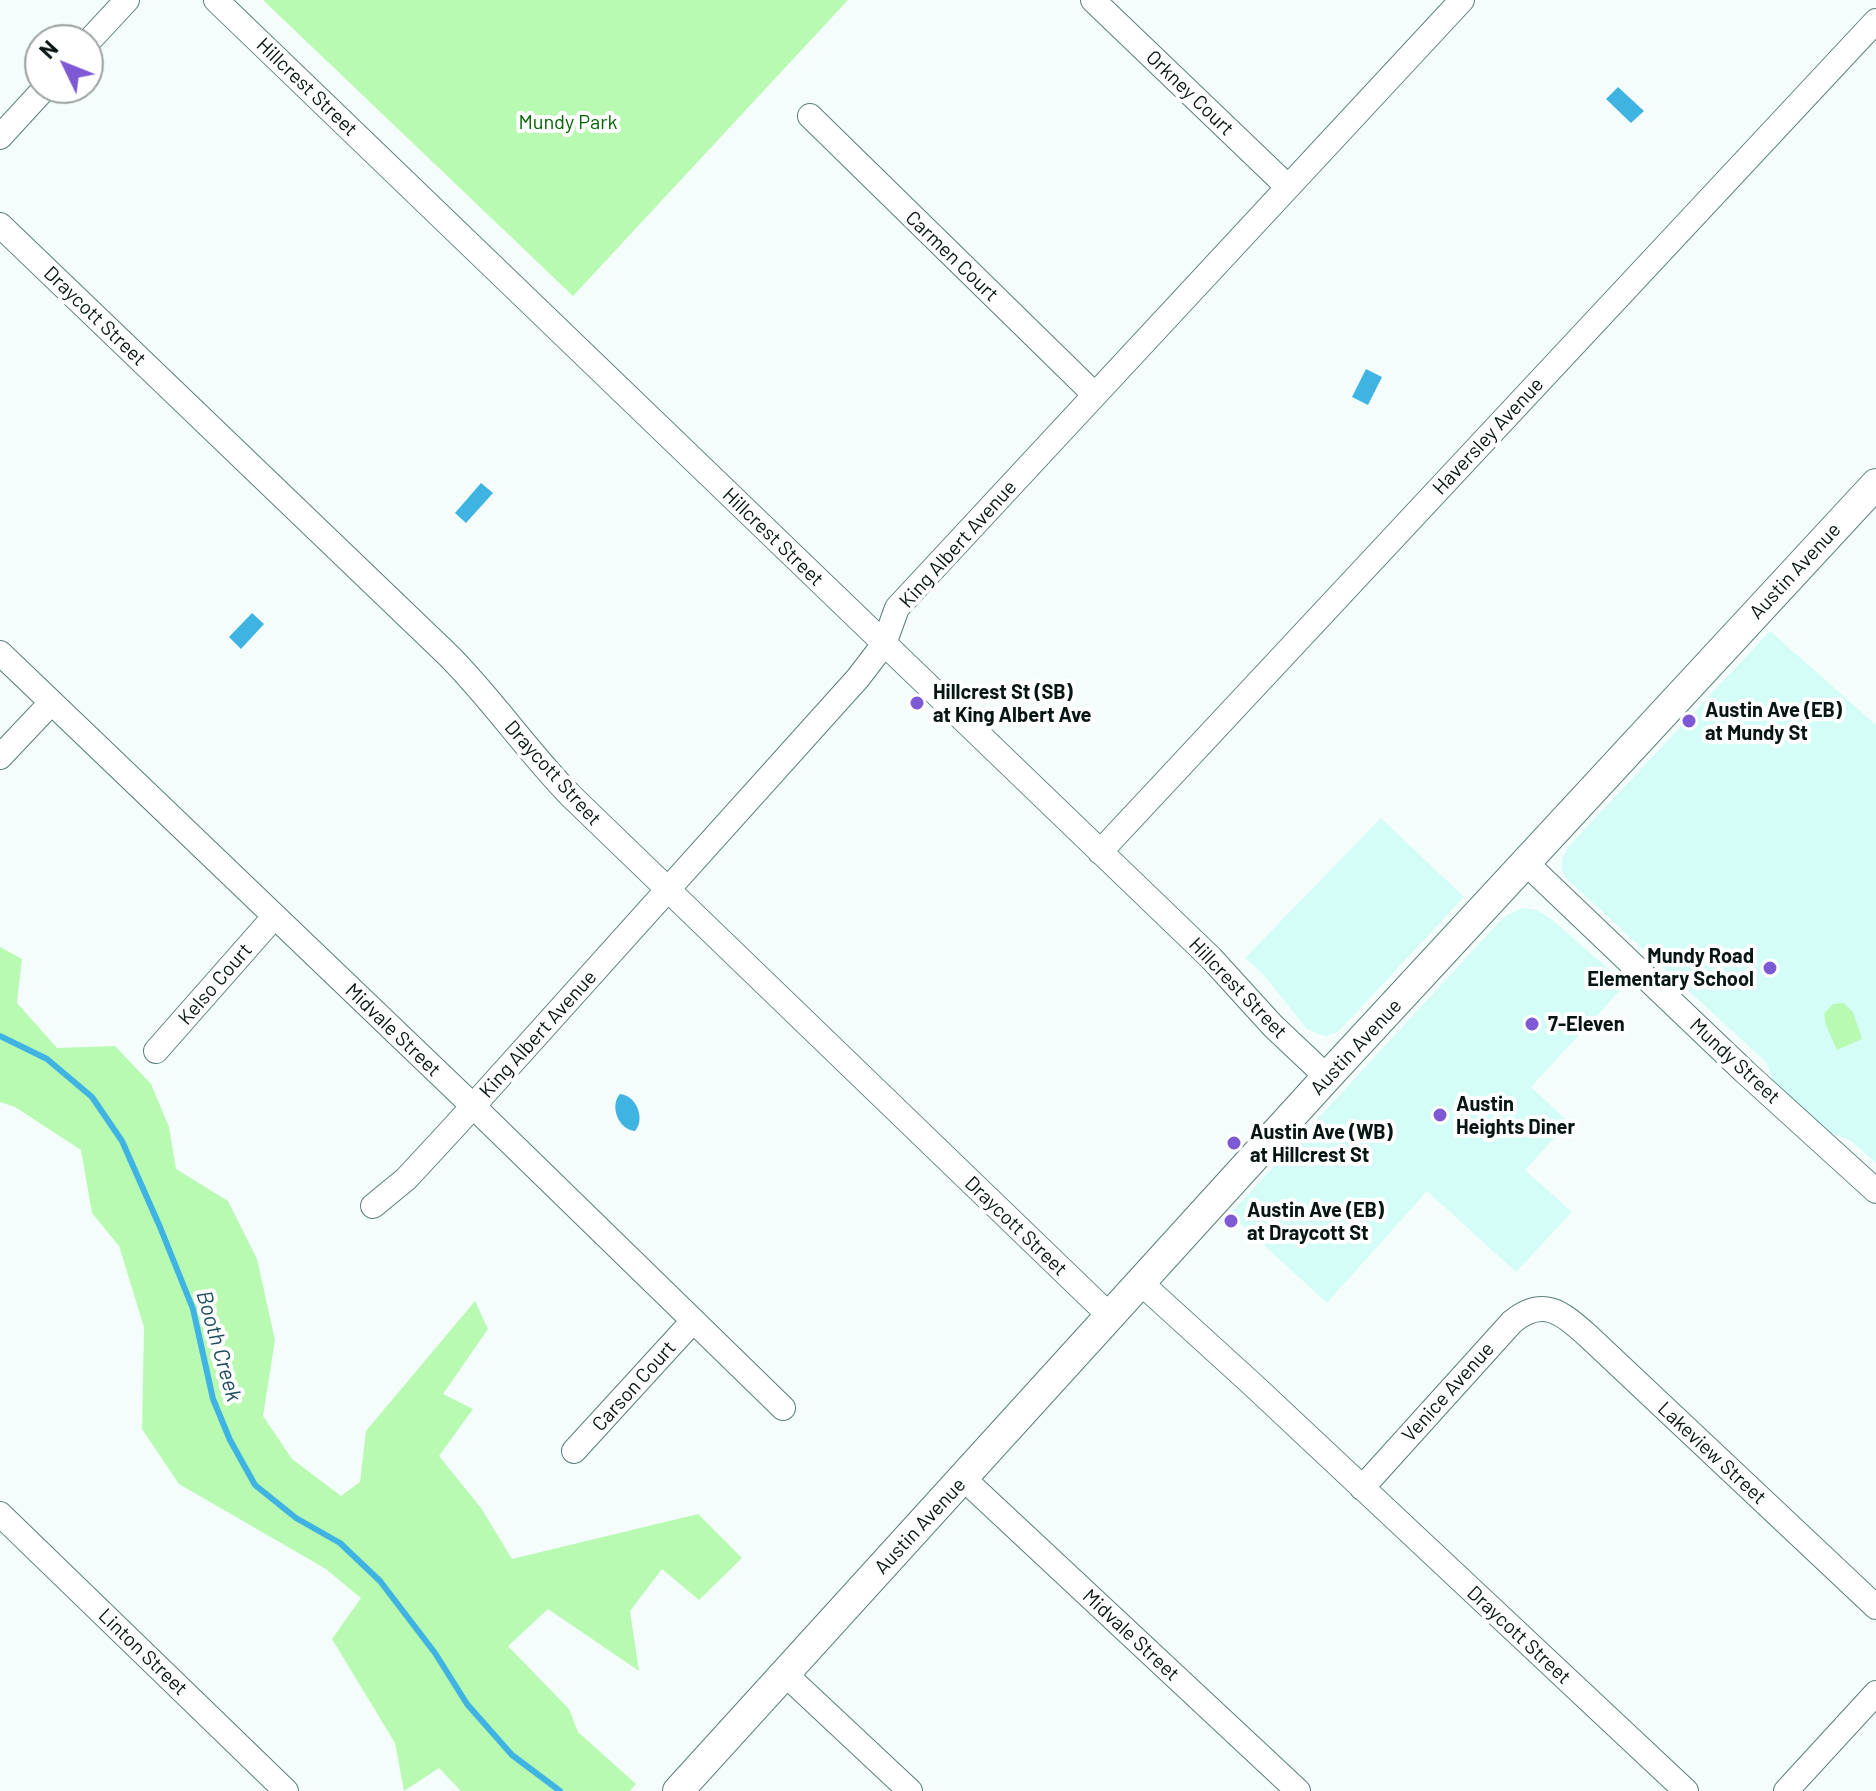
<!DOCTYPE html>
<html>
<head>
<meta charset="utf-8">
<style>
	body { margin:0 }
	#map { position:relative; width:1876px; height:1791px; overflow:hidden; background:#f5fdfc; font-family:Barlow,sans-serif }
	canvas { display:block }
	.north { position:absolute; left:24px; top:24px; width:80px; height:80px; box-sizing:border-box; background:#fff; border:2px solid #9ca2a1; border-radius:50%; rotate:313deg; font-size:22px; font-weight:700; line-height:32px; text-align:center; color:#071614 }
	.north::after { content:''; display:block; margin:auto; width:28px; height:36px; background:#7d5ad4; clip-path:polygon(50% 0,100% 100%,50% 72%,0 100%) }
</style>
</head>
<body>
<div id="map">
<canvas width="1876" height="1791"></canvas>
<div class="north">N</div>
</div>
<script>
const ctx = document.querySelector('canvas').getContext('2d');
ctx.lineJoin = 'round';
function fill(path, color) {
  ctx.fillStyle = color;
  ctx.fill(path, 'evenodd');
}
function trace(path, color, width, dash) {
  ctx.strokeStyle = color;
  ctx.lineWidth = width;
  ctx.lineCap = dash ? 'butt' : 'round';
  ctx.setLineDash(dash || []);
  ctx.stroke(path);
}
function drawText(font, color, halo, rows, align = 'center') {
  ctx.font = font + ' Barlow,sans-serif';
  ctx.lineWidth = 8;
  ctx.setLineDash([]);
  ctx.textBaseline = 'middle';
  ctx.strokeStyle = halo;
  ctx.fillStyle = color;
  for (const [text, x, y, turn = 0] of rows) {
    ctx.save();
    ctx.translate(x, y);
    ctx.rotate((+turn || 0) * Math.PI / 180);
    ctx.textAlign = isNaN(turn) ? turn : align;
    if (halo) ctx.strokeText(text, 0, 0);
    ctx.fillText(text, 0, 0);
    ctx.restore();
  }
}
const built = new Path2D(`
	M1770,631L1876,725V1163L1850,1140L1831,1133L1801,1107L1773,1081L1767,1063L1568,880L1562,871V859L1569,846Z
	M1381,818L1464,897L1339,1031L1327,1036L1318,1034L1307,1029L1263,974L1245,958Z
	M1523,908L1536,910L1550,918L1626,984L1531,1087L1569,1122L1525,1170L1572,1212L1516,1272L1427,1191L1327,1303L1230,1214L1499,922L1507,915Z`);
const green = new Path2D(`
	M263,0H848L573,296Z
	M0,947L22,959L17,1003L57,1048L115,1046L151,1084L169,1127L176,1169L228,1201L257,1259L275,1340L263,1416L292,1459L341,1496L360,1482L366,1431L475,1301L488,1329L443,1394L473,1409L439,1456L481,1508L512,1559L698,1514L742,1558L699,1600L662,1569L630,1611L639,1671L548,1609L508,1646L569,1709L578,1732L636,1784L630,1791H461L439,1768L404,1791L395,1743L332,1639L361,1598L326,1569L179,1484L142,1429L144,1327L119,1246L92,1213L81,1150L15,1107L0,1102Z
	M1844,1003L1853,1012L1862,1039L1837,1050L1826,1025L1824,1014L1833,1004Z`);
const water = new Path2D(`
	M1618,87L1644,111L1631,123L1606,99Z
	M1366,369L1382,377L1368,405L1352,397Z
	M481,483L493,493L466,523L455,513Z
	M252,613L264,624L241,649L229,637Z
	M620,1094C636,1095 646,1119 635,1131C619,1130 609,1106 620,1094Z`);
const stream = new Path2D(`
	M0,1036L47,1059L92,1097L122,1141L160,1227L193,1309L213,1399L230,1440L255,1485L296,1518L340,1543L380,1581L435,1653L467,1704L512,1755L560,1791`);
const minor = new Path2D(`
	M216,0L1211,958L1273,1026L1327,1077
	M1093,0L1288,187
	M88,42L127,0
	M810,116L1095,395
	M0,137L45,88
	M0,225L448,655C492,699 527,751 571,796L1111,1317
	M0,653L473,1106L783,1408
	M0,757L51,703
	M1100,852L1876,21
	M1526,863L1745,1072L1876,1191
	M156,1051L274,917
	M373,1206L406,1179L456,1125L858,678L884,644L897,608L1462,0
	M1141,1283L1252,1384L1686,1791
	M574,1451L693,1321
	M964,1479L1298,1791
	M1362,1488L1512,1322C1543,1296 1562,1313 1587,1335L1876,1607
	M0,1514L286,1791
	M784,1673L910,1791
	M1786,1791L1876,1693`);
const major = new Path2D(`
	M678,1791L1327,1077L1876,484`);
const markers = [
	[917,703,8,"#7d5ad4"],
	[1689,721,8,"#7d5ad4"],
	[1770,968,8,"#7d5ad4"],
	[1532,1024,8,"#7d5ad4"],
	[1440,1115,8,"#7d5ad4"],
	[1234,1143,8,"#7d5ad4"],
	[1231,1221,8,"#7d5ad4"]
];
const streetNames = [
	["Hillcrest Street",307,87,44],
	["Orkney Court",1190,93,44],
	["Carmen Court",952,256,44],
	["Draycott Street",95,316,44],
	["Haversley Avenue",1488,436,-47],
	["Hillcrest Street",773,537,44],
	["King Albert Avenue",958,544,-48],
	["Austin Avenue",1795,571,-47],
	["Draycott Street",553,773,48],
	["Kelso Court",215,984,-49],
	["Hillcrest Street",1238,988,46],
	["Midvale Street",393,1030,44],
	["King Albert Avenue",538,1034,-48],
	["Austin Avenue",1356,1047,-47],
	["Mundy Street",1735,1061,43],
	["Draycott Street",1016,1226,44],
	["Carson Court",634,1386,-48],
	["Venice Avenue",1448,1392,-48],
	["Lakeview Street",1712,1453,43],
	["Austin Avenue",920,1526,-47],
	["Midvale Street",1131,1635,43],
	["Draycott Street",1519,1635,43],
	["Linton Street",143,1652,44]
];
const parkNames = [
	["Mundy Park",568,122]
];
const poiNames = [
	["Hillcrest St (SB)",933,692],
	["at King Albert Ave",933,715],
	["Austin Ave (EB)",1705,710],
	["at Mundy St",1705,733],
	["Mundy Road",1754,956,"right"],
	["Elementary School",1754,979,"right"],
	["7-Eleven",1548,1024],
	["Austin",1456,1104],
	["Heights Diner",1456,1127],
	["Austin Ave (WB)",1250,1132],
	["at Hillcrest St",1250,1155],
	["Austin Ave (EB)",1247,1210],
	["at Draycott St",1247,1233]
];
const waterNames = [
	["Booth Creek",219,1346,74]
];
fill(built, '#d4fdf7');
fill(green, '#b8fab1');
fill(water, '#3fb4e2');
trace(stream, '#3fb4e2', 6);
trace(minor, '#597f7a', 26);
trace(major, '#597f7a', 32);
trace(minor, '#fff', 24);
trace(major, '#fff', 30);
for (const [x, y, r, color] of markers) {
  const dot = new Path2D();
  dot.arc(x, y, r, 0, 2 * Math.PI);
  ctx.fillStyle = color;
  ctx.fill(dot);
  trace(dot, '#fff', 3);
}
drawText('20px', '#071614', '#fff', streetNames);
drawText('20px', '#060', '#fff', parkNames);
drawText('bold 20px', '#071614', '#fff', poiNames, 'left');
drawText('italic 22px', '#1c4c60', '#fff', waterNames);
</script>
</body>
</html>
